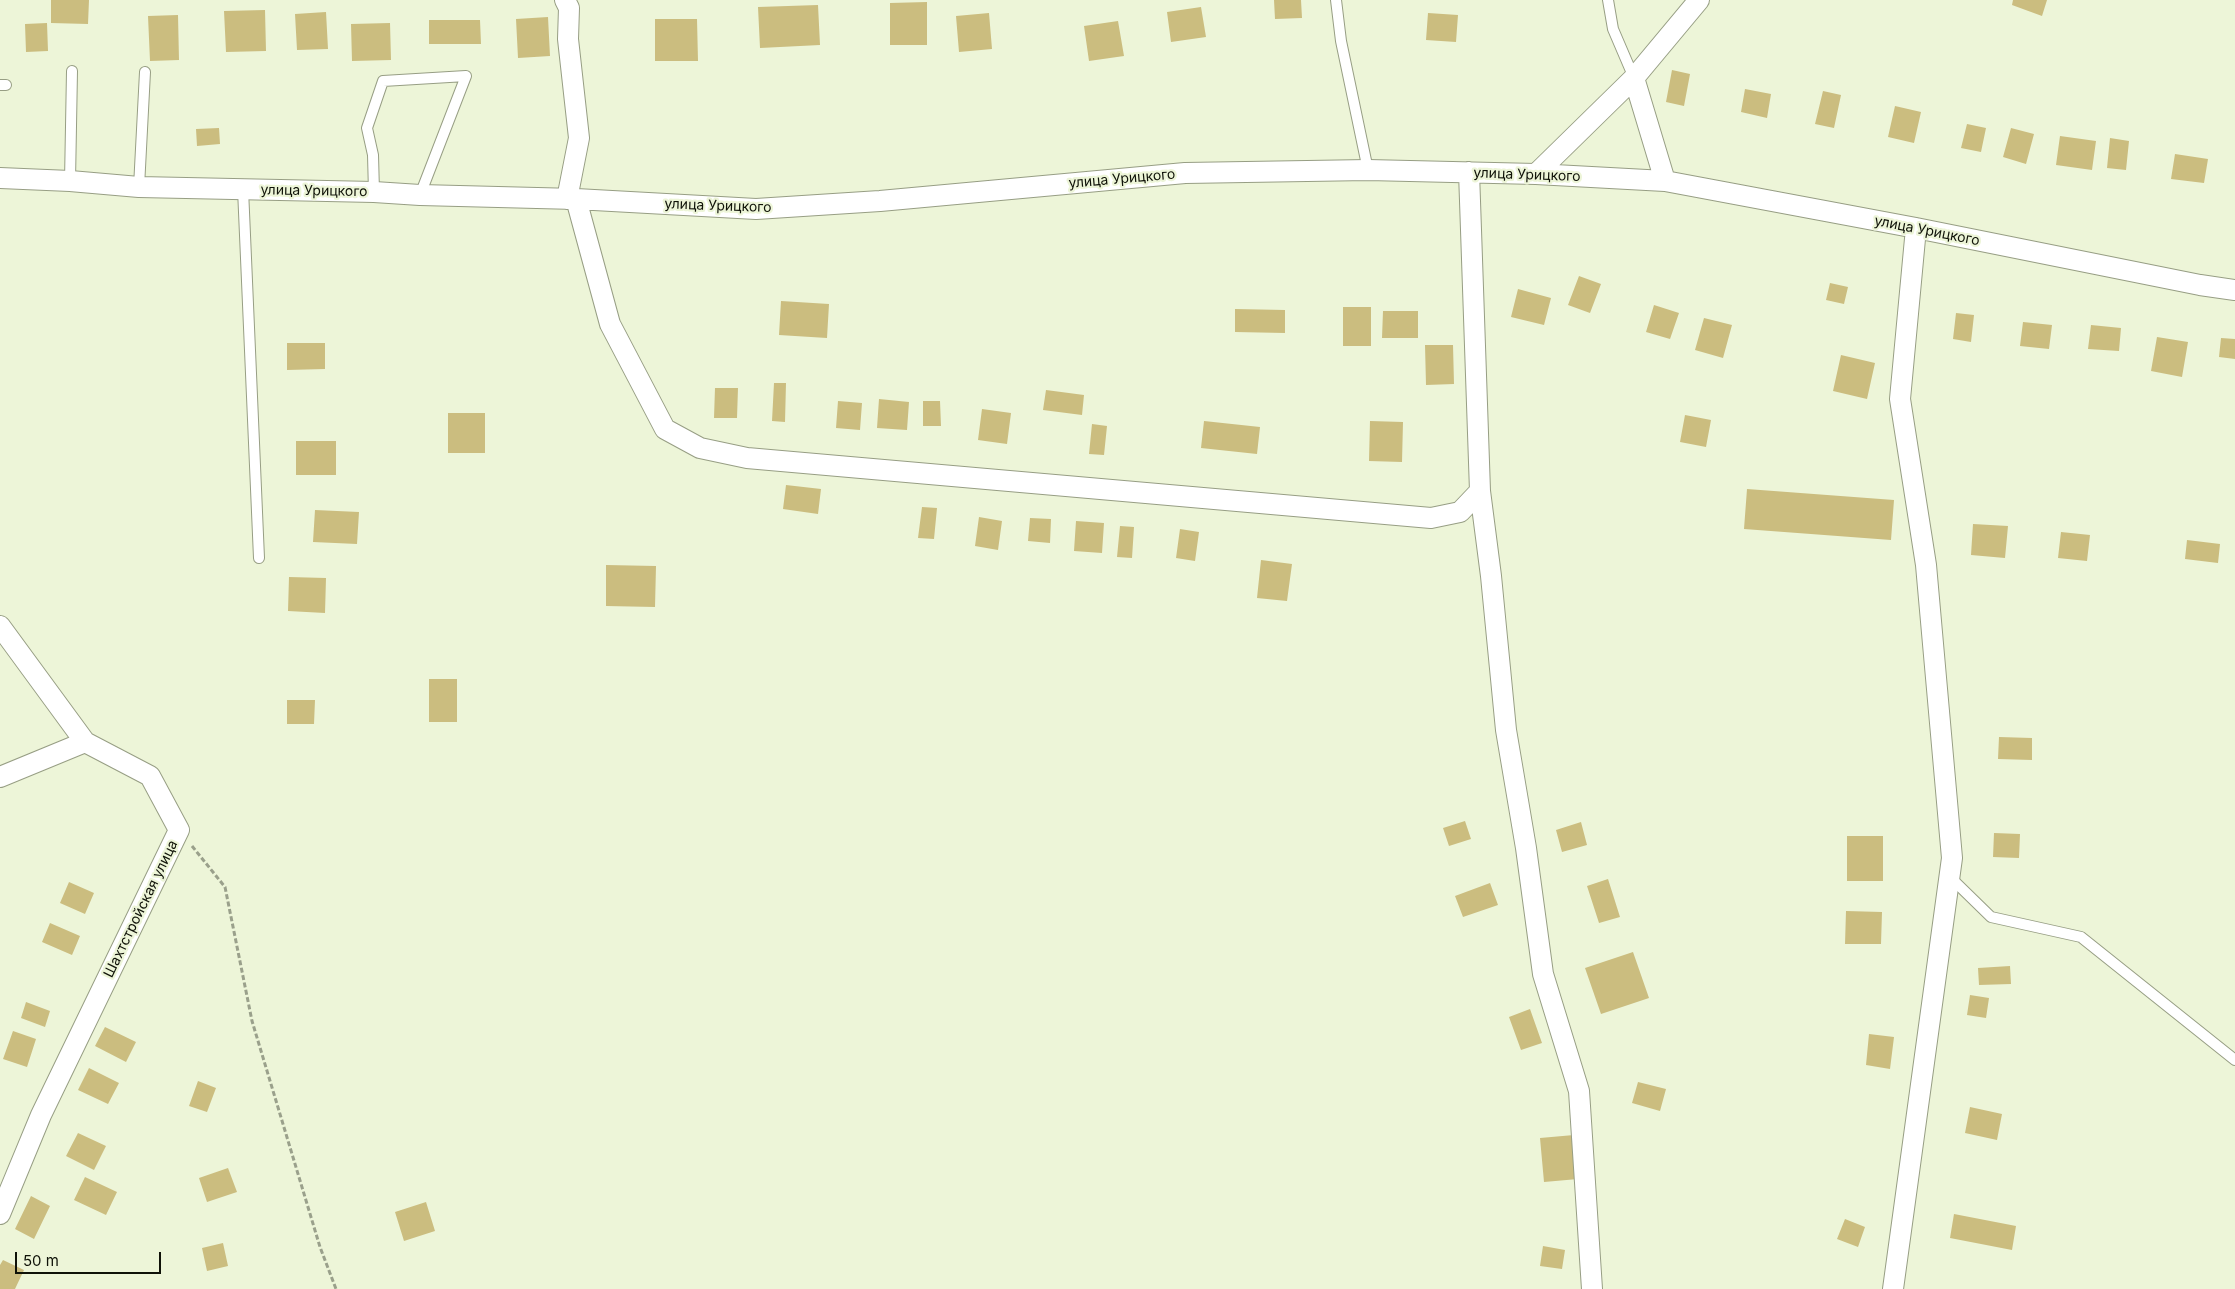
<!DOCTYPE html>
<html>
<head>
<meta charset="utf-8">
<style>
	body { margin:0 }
	#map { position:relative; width:2235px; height:1289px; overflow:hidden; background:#edf5d8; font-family:Inter,sans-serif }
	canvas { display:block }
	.scale { position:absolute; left:15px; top:1252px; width:146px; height:22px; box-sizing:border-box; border:2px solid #0f1208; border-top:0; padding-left:6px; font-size:15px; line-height:18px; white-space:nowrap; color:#0f1208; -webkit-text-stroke:4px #edf5d8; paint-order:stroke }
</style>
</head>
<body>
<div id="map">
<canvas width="2235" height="1289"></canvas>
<div class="scale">50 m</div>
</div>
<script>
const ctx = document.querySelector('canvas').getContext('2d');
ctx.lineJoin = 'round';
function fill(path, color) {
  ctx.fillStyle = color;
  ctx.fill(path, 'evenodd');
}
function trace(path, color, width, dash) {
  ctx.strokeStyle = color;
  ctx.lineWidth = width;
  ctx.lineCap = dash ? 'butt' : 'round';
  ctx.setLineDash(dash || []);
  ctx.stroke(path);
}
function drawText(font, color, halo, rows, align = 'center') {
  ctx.font = font + ' Inter,sans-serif';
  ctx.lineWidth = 4.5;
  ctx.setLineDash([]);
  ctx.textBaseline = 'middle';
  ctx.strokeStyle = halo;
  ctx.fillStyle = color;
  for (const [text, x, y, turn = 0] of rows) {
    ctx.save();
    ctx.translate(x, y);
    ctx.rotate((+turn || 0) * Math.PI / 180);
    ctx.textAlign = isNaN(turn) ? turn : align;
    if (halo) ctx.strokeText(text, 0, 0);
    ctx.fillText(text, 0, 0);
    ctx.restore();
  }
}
const building = new Path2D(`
	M51,0H89L88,24L51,23Z
	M1274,0H1301L1302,18L1275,19Z
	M2013,0H2047L2042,16L2012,5Z
	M927,2V45H890V3Z
	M818,5L820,45L760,48L758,7Z
	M1201,7L1206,37L1171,42L1167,12Z
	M265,10L266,51L226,52L224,11Z
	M326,12L328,49L297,50L295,14Z
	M989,13L992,49L959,52L956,16Z
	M1428,13L1458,15L1456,42L1426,40Z
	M178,15L179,60L150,61L148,16Z
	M548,17L550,56L518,58L516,19Z
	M655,19H697L698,61H655Z
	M429,20H480L481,44H429Z
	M1118,21L1124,56L1089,61L1084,26Z
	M47,23L48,51L26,52L25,24Z
	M390,23L391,60L352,61L351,24Z
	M1672,70L1690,74L1684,106L1666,102Z
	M1745,89L1771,94L1767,118L1741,112Z
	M1823,91L1841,95L1834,128L1815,124Z
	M1895,106L1921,112L1914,143L1888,137Z
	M1967,124L1986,128L1981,152L1961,148Z
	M219,128L220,144L197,146L196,129Z
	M2011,128L2034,134L2026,164L2003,157Z
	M2060,136L2096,141L2092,170L2056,165Z
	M2110,138L2129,141L2126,170L2107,168Z
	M2175,154L2208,159L2204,183L2171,179Z
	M1579,276L1601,284L1590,313L1568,305Z
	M1830,283L1848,287L1844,304L1826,300Z
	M1518,289L1551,298L1544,325L1511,317Z
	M781,301L829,304L827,338L779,335Z
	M1654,305L1679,313L1670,339L1646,332Z
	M1343,307H1371V346H1343Z
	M1235,309L1285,310V333L1235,332Z
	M1383,311H1418V338H1382Z
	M1956,313L1974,315L1971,342L1953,339Z
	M1704,318L1732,325L1723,358L1695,350Z
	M2023,322L2052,325L2049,349L2020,346Z
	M2091,325L2121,328L2119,351L2088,349Z
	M2157,337L2188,342L2182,377L2151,371Z
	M2221,338L2235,339V359L2219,357Z
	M287,343H325V369L287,370Z
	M1425,345H1453L1454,384L1426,385Z
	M1841,355L1875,363L1867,399L1833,391Z
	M774,383H786L785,422L772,421Z
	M715,388H738L737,418H714Z
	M1046,390L1084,395L1082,415L1043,410Z
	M879,399L909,402L907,430L877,428Z
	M838,401L862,403L860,430L836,428Z
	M923,401H940L941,426H923Z
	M982,409L1011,413L1007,444L978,440Z
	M448,413H485V453H448Z
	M1685,415L1711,420L1706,447L1680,442Z
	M1204,421L1260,427L1257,454L1201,448Z
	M1370,421L1403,422L1402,462L1369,461Z
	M1092,424L1107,426L1104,455L1089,454Z
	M296,441H336V475H296Z
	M786,485L821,489L818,514L783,509Z
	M1747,489L1894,500L1891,540L1744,529Z
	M922,507L937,508L934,539L918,538Z
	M315,510L359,512L357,544L313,542Z
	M979,517L1002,521L998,550L975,546Z
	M1030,518L1051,519L1050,543L1028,541Z
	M1076,521L1104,523L1102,553L1074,551Z
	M1973,524L2008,526L2005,558L1971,555Z
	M1120,526L1134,527L1132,558L1117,557Z
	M1180,529L1199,532L1195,561L1176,558Z
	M2061,532L2090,535L2087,561L2058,558Z
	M2187,540L2220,544L2218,563L2185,559Z
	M1261,560L1292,564L1287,601L1257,598Z
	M606,565L656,566L655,607L606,606Z
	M289,577L326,578L325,613L288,611Z
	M429,679H457V722H429Z
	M287,700H315L314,724H287Z
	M1999,737L2032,738V760L1998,759Z
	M1465,821L1471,839L1449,846L1443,828Z
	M1581,822L1587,845L1562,852L1556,830Z
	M1994,833L2020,834L2019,858L1993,857Z
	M1847,836H1883V881H1847Z
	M1608,879L1620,917L1599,923L1587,886Z
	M69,882L94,893L85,914L60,903Z
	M1490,883L1498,905L1463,917L1455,896Z
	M1846,911L1882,912L1881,944H1845Z
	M50,923L80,936L72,955L42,942Z
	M1633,952L1649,998L1601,1014L1585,968Z
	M2010,966L2011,984L1979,985L1978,968Z
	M1970,995L1989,998L1986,1018L1967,1015Z
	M26,1002L50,1011L45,1027L21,1018Z
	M1530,1009L1542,1043L1521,1050L1509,1017Z
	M105,1027L136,1042L126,1062L95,1046Z
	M13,1031L36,1039L27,1067L3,1059Z
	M1869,1034L1894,1037L1890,1069L1866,1065Z
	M89,1068L119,1083L108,1104L78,1090Z
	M198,1081L216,1088L207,1112L189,1106Z
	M1638,1082L1666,1089L1660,1111L1632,1103Z
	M1970,1107L2002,1114L1997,1140L1965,1133Z
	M78,1133L106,1146L94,1170L66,1156Z
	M1574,1135L1578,1179L1544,1182L1540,1138Z
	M228,1168L237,1192L207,1202L199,1178Z
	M85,1177L117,1192L106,1215L74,1200Z
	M31,1196L50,1206L34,1239L15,1229Z
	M426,1202L435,1231L404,1241L395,1212Z
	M1954,1214L2016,1226L2012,1250L1950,1238Z
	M1845,1219L1865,1227L1858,1247L1837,1239Z
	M223,1243L228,1266L207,1271L202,1248Z
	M1543,1246L1565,1250L1562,1269L1540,1266Z
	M3,1260L24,1270L15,1289H0V1265Z`);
const path = new Path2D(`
	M192,846L225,887L252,1021L320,1247L336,1289`);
const service = new Path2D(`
	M1336,0L1341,41L1368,170
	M1608,0L1613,29L1634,78
	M0,85H6
	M70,181L72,71
	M139,187L145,72
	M243,189L259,558
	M374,192L373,155L367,128L383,81L466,76L420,195
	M1950,877L1991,917L2081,937L2235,1060`);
const minor = new Path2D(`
	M565,0L569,8L568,39L579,138L567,199
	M1469,172L1480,491L1491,576L1506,730L1526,848L1543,974L1579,1091L1592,1289
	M1536,174L1634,78
	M0,178L70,181L139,187L374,192L420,195L576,199L756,209L880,201L1185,173L1368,170L1536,174L1665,181L1916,228L2200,285L2235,290
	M1665,181L1634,78L1699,0
	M576,199L610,324L665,429L700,448L747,458L1431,518L1460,512L1480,491
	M0,626L85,742L150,776L179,830L41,1115L0,1214
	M0,777L85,742
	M1893,1289L1952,858L1926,565L1900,399L1916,228`);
const streetNames = [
	["улица Урицкого",1527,175,2],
	["улица Урицкого",1122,179,-5],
	["улица Урицкого",314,191,1],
	["улица Урицкого",718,206,2],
	["улица Урицкого",1927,231,11],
	["Шахтстройская улица",141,909,-64]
];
fill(building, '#cbbd7f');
trace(service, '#979e84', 12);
trace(minor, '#979e84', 22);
trace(path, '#9aa08b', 3, [5, 2.5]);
trace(service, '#fff', 10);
trace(minor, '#fff', 20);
drawText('14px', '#0f1208', '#edf5d8', streetNames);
</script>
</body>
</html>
